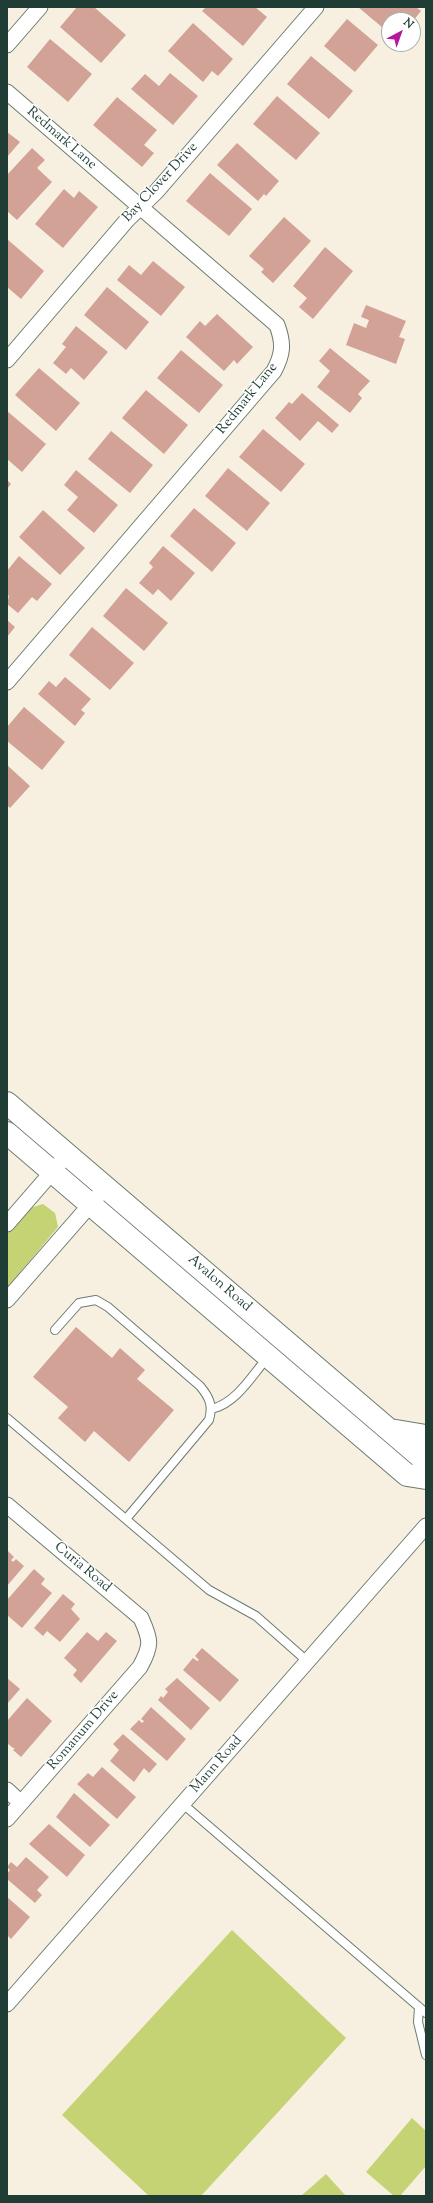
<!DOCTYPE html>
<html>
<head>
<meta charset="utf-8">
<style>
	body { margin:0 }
	#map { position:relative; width:433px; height:2203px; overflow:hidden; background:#f7f0e1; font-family:"Sorts Mill Goudy",serif }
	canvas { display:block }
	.frame { position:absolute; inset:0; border:8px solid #1f3d34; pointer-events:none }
	.north { position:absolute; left:381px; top:12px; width:40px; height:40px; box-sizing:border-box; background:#fff; border:1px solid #a5b1ae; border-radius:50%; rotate:41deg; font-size:11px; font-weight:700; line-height:16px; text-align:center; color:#1f3d34 }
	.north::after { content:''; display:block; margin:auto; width:14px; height:18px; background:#b5179e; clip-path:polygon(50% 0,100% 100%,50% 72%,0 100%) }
</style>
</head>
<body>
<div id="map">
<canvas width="433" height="2203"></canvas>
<div class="frame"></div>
<div class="north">N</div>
</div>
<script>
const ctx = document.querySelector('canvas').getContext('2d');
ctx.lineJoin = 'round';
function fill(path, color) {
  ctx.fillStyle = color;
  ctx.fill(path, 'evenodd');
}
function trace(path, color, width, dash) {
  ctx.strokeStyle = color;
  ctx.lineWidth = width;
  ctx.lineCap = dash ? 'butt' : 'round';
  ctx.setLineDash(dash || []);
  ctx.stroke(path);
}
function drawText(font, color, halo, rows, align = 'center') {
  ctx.font = font + ' "Sorts Mill Goudy",serif';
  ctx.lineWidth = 3;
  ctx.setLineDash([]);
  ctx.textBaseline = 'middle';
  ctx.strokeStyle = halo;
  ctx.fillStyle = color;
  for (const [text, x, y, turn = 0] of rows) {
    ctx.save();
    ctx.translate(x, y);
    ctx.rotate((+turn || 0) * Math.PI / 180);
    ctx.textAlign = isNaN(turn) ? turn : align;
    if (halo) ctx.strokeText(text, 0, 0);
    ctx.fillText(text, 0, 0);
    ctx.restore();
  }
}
const green = new Path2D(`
	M43,1204L55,1213L58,1227L7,1288V1234L30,1208Z
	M232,1930L346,2038L201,2196H149L62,2115Z
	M412,2118L426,2131V2166L400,2196H394L366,2172Z
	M326,2174L346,2196H301Z`);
const building = new Path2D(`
	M77,7H94L126,35L101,63L60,27Z
	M206,7H255L267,17L243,46L202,11Z
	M358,7H416L421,11L413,21L389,20V33Z
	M347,19L378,45L355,72L324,46Z
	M193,23L233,59L218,76L212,71L203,82L168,51Z
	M50,39L92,74L68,102L27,67Z
	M311,56L353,91L329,119L287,84Z
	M170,73L198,96L173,125L131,89L145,74L159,86Z
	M277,96L320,133L296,160L253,124Z
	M117,97L157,130L144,145L154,153L142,167L93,125Z
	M7,132L20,142L7,157Z
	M237,143L279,181L266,196L264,194L258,201L217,165Z
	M32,148L45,160L37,168L52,182L17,220L7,211V175Z
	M210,173L252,209L229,236L186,201Z
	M64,189L74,198L79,191L98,207L63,248L35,224Z
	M284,217L311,241L273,283L261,272L264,269L249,256Z
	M7,239L44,271L21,299L7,287Z
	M325,247L353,271L313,319L299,307L307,298L293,286Z
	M153,261L185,287L161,316L117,280L129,265L141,275Z
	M107,287L149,322L126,350L84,315Z
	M366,305L406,321L399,337L405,339L396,364L346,345L354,323L366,328L369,320L361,317Z
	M217,314L253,347L237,364L234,360L224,371L186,337L200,321L205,326Z
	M76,326L108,352L84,380L71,368L66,374L53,363L66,347L62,344Z
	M330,348L370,381L358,394L362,398L350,413L317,387L330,371L319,361Z
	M181,350L223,385L199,413L157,378Z
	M39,368L80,403L56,431L15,395Z
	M146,390L188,425L164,454L122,418Z
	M302,393L339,425L332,433L318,421L300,441L275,418L289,402L292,404Z
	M7,411L46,444L22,472L7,459Z
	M263,429L305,464L281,492L239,457Z
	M111,431L153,465L130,493L88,459Z
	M228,468L270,503L247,531L205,496Z
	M76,470L118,505L94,533L67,510L78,497L64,485Z
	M7,480L11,484L7,489Z
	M194,508L236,543L212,572L170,536Z
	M43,510L85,548L60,575L19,537Z
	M163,546L195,573L171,601L158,589L153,595L139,583L153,567L149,563Z
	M19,556L52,584L37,601L32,597L18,613L7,604L9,596L7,594V571Z
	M126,588L168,623L144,651L103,616Z
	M7,620L15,627L7,637Z
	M92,627L134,663L110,690L69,655Z
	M65,677L91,699L81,710L85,713L75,726L38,694L49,681L56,687Z
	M24,707L65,742L42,770L7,741V727Z
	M7,765L30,786L10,808L7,805Z
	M76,1327L112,1358L120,1348L145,1370L137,1379L174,1410L129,1462L94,1431L85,1442L58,1418L68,1407L33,1377Z
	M7,1550L14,1557L11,1560L13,1562L16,1559L24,1566L7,1586Z
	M34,1569L45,1579L41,1584L52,1593L22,1628L7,1615V1600Z
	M63,1594L75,1604L71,1609L80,1619L60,1642L47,1631L43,1636L34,1628Z
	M87,1632L98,1641L106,1632L117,1641L81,1683L73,1675L77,1670L64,1658Z
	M202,1648L239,1680L220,1702L183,1670L193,1658L197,1661L199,1660L195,1656Z
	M7,1678L20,1689L7,1704Z
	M177,1678L210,1708L191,1730L158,1700L161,1696L163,1698L168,1692L165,1689Z
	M27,1698L52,1721L21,1757L13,1750L15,1748H13L7,1743V1721Z
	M151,1707L186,1739L167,1761L130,1729L139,1720L142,1723L144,1721L141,1719Z
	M123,1734L157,1764L149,1773L144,1768L134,1782L110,1761L119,1750L113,1744Z
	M102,1767L136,1797L117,1819L77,1784L88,1773L93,1777Z
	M74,1793L110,1825L90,1847L56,1817Z
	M49,1824L85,1855L67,1877L29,1844Z
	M26,1857L49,1877L37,1890L42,1895L35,1903L7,1879V1874L10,1870L7,1867L11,1862L17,1867Z
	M7,1897L30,1917L11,1939L7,1935Z`);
const service = new Path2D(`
	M55,1330L79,1303L96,1300L108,1307L200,1386C210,1398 213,1406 209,1420L126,1519
	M212,1409C237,1402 251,1377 267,1358
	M7,1418L209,1590L256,1616L307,1661
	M183,1804L426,2013
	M419,2007L418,2022L426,2055`);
const minor = new Path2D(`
	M7,45L40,7
	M7,92L277,325C284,344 283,354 274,371L7,682
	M7,360L127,220L156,192L316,7
	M7,1224L59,1164
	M7,1300L97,1197
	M7,1505L141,1618C151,1640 152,1645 140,1667L7,1819
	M7,1790L21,1803
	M7,2004L426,1526`);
const secondary = new Path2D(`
	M7,1103L422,1458L426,1469
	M7,1133L407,1475L426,1478
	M390,1430L426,1436`);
const streetNames = [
	["Redmark Lane",61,139,41],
	["Bay Clover Drive",161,183,-47],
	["Redmark Lane",248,399,-51],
	["Avalon Road",219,1284,41],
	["Curia Road",82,1568,40],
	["Romanum Drive",84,1731,-49],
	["Mann Road",217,1765,-49]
];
fill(green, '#c5d375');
fill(building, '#d1a295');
trace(service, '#6b7c71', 10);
trace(minor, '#6b7c71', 17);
trace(secondary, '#6b7c71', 24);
trace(service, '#fff', 8);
trace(minor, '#fff', 15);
trace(secondary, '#fff', 22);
drawText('14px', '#1f3d34', '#fff', streetNames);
</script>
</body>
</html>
